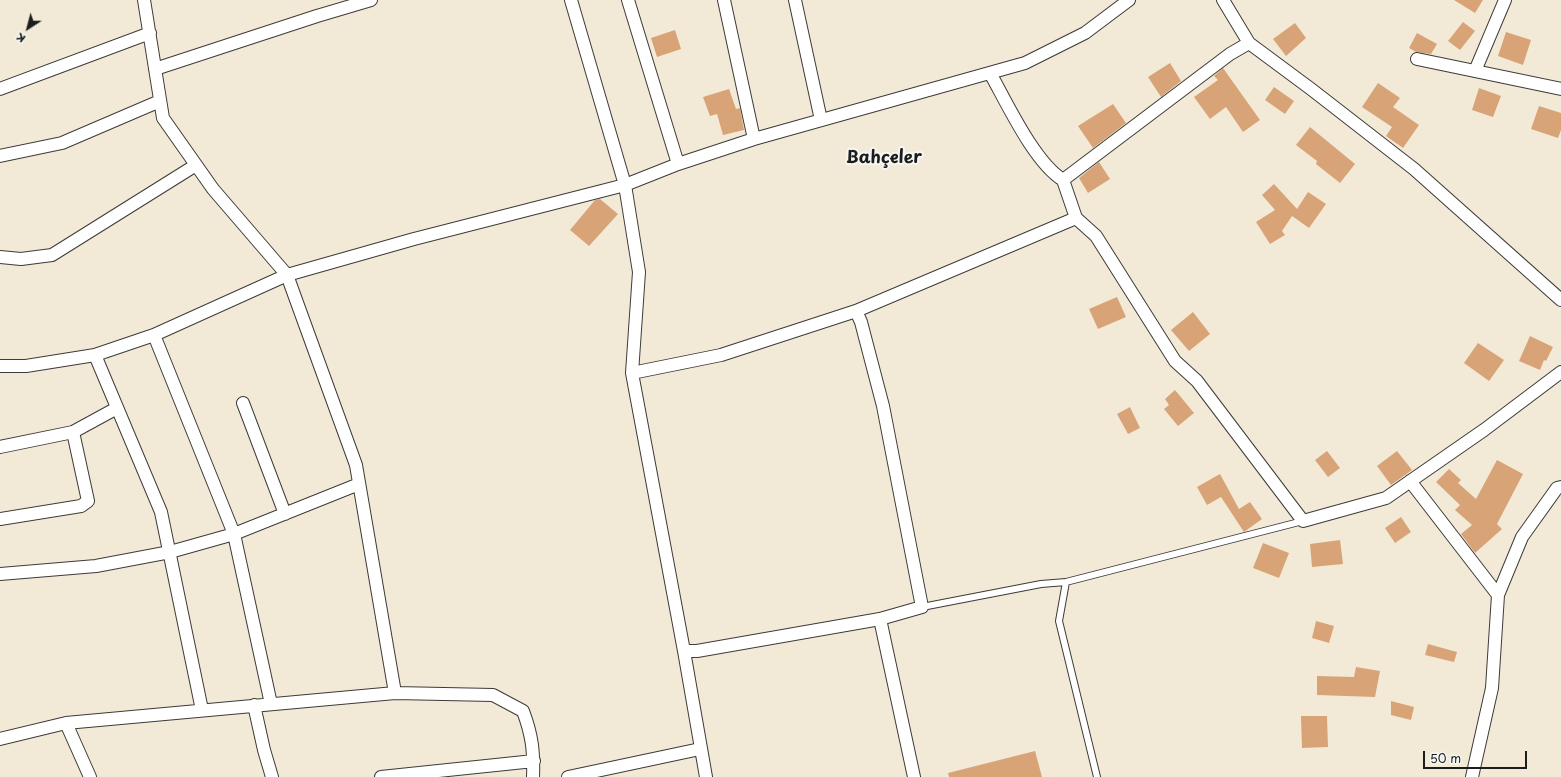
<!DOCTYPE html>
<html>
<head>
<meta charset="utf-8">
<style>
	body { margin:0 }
	#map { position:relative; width:1561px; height:777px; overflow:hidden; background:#f2ead7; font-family:"Playpen Sans",sans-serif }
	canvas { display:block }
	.north { position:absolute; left:8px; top:8px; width:40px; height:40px; -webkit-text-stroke:3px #f6f6f2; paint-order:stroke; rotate:216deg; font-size:11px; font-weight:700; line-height:16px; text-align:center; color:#1c1c1c }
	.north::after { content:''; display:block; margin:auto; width:14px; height:18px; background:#1c1c1c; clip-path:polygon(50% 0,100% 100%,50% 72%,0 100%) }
	.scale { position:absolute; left:1423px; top:751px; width:104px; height:18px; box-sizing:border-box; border:2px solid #1c1c1c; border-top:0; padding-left:5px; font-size:12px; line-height:14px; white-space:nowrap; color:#1c1c1c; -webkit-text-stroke:3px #f6f6f2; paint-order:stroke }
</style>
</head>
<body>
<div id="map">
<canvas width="1561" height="777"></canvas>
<div class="north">K</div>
<div class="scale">50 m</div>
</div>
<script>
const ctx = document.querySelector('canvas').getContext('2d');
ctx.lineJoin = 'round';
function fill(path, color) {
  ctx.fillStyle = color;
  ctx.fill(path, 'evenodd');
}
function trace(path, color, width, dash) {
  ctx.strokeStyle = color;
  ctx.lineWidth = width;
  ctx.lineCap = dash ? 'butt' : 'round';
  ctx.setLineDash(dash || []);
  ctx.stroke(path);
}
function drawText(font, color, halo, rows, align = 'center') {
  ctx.font = font + ' "Playpen Sans",sans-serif';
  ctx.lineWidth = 4;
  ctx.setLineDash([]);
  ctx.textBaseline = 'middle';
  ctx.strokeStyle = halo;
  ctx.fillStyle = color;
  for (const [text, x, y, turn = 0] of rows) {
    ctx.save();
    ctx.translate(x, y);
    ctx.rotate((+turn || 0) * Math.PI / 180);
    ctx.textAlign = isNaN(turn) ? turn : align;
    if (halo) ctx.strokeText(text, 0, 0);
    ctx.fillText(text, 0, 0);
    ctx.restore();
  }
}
const building = new Path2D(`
	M1454,0H1483L1475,13Z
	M1463,22L1475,31L1460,50L1448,41Z
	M1295,23L1306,38L1286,56L1273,39Z
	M675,30L681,49L657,57L651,38Z
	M1506,32L1531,40L1523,65L1498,56Z
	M1417,33L1437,44L1431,54L1416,52L1409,48Z
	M1170,63L1181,81L1161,97L1148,77Z
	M1223,68L1260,120L1243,132L1226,107L1210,119L1194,97L1218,80L1214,76Z
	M1378,83L1400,98L1393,107L1419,125L1403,148L1386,136L1392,127L1362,107Z
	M1274,87L1294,101L1285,114L1265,100Z
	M1479,88L1501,96L1493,117L1472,110Z
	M729,89L736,109L740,108L744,130L723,135L717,114L710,116L703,97Z
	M1113,104L1126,123L1093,148L1078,126Z
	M1539,106L1561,113V130L1558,138L1531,129Z
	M1310,127L1355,164L1340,183L1316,164L1317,161L1296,145Z
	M1099,162L1110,179L1088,193L1079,178Z
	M1274,184L1297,209L1308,192L1326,204L1309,228L1292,216L1282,231L1285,235L1270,244L1256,222L1275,210L1262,195Z
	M600,199L618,214L589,246L570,230L595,200Z
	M1117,297L1126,317L1098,329L1089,309Z
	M1193,312L1210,334L1189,351L1171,330Z
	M1530,336L1553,347L1546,361L1544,360L1540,370L1519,361Z
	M1478,343L1504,360L1489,381L1464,363Z
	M1175,390L1194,413L1178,426L1164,409L1169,405L1165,399Z
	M1130,407L1140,428L1128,434L1117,414Z
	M1327,451L1340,468L1328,477L1315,460Z
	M1397,451L1412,470L1391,485L1377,466Z
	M1497,460L1523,474L1497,524L1502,529L1475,553L1461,534L1472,525L1455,510L1460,505L1436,482L1449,469L1461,480L1458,483L1476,499Z
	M1220,474L1239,509L1250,502L1262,519L1244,532L1221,497L1207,505L1197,487Z
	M1401,517L1411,532L1395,543L1385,528Z
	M1340,540L1343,564L1312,567L1310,544Z
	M1263,543L1289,553L1279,578L1253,568Z
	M1316,621L1334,626L1329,643L1312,638Z
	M1428,644L1457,652L1454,662L1425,655Z
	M1356,667L1380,671L1375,697L1317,695V676L1354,677Z
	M1391,701L1414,707L1411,720L1391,715Z
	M1301,716H1327L1328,747L1302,748Z
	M1035,751L1042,777H949L948,773Z`);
const service = new Path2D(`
	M922,607L1041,584L1066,582
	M1097,777L1059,621L1066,582L1303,521`);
const minor = new Path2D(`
	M144,0L163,118L213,189L287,275L356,465L395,693
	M571,0L625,185L639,272L632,373L684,651L706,777
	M628,0L678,164
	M724,0L754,139
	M795,0L821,120
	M1223,0L1249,43L1311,89L1414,169L1561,300
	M1417,59L1561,89
	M155,69L317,16L371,0
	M1475,71L1505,0
	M990,73C1007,103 1034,162 1063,180L1076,218L1096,236L1175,361L1197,381L1303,521L1386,498L1484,430L1561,372
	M0,89L150,33
	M0,156L62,143L160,101
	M1063,180L1230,54L1249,43
	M0,257L21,259L52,255L196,165
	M154,335L234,534L271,704
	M95,355L161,512L202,710
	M0,366H26L95,355L154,335L287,275L414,239L625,185L678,164L754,139L1025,63L1085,33L1129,0
	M632,373L721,355L856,311L1076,218
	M243,403L285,514
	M0,447L73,432L117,408
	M1410,481L1498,595
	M0,519L81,506L88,501L73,432
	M0,574L96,566L170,552L234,534L359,484
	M880,619L914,777
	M684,651H697L880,619L922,607L883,406L861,322L856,311
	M254,705L264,750L272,777
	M66,723L90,777
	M0,739L66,723L395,693L493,695L523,711C532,735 534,751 533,777
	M381,777L534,761
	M568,777L700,749
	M1472,777L1492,688L1498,595L1522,537L1557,488L1561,487`);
const districtNames = [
	["Bahçeler",884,158]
];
fill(building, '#d8a477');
trace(service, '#3c3b38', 8);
trace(minor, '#3c3b38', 14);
trace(service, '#fff', 6);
trace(minor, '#fff', 12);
drawText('bold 17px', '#1c1c1c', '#f6f6f2', districtNames);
</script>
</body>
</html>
